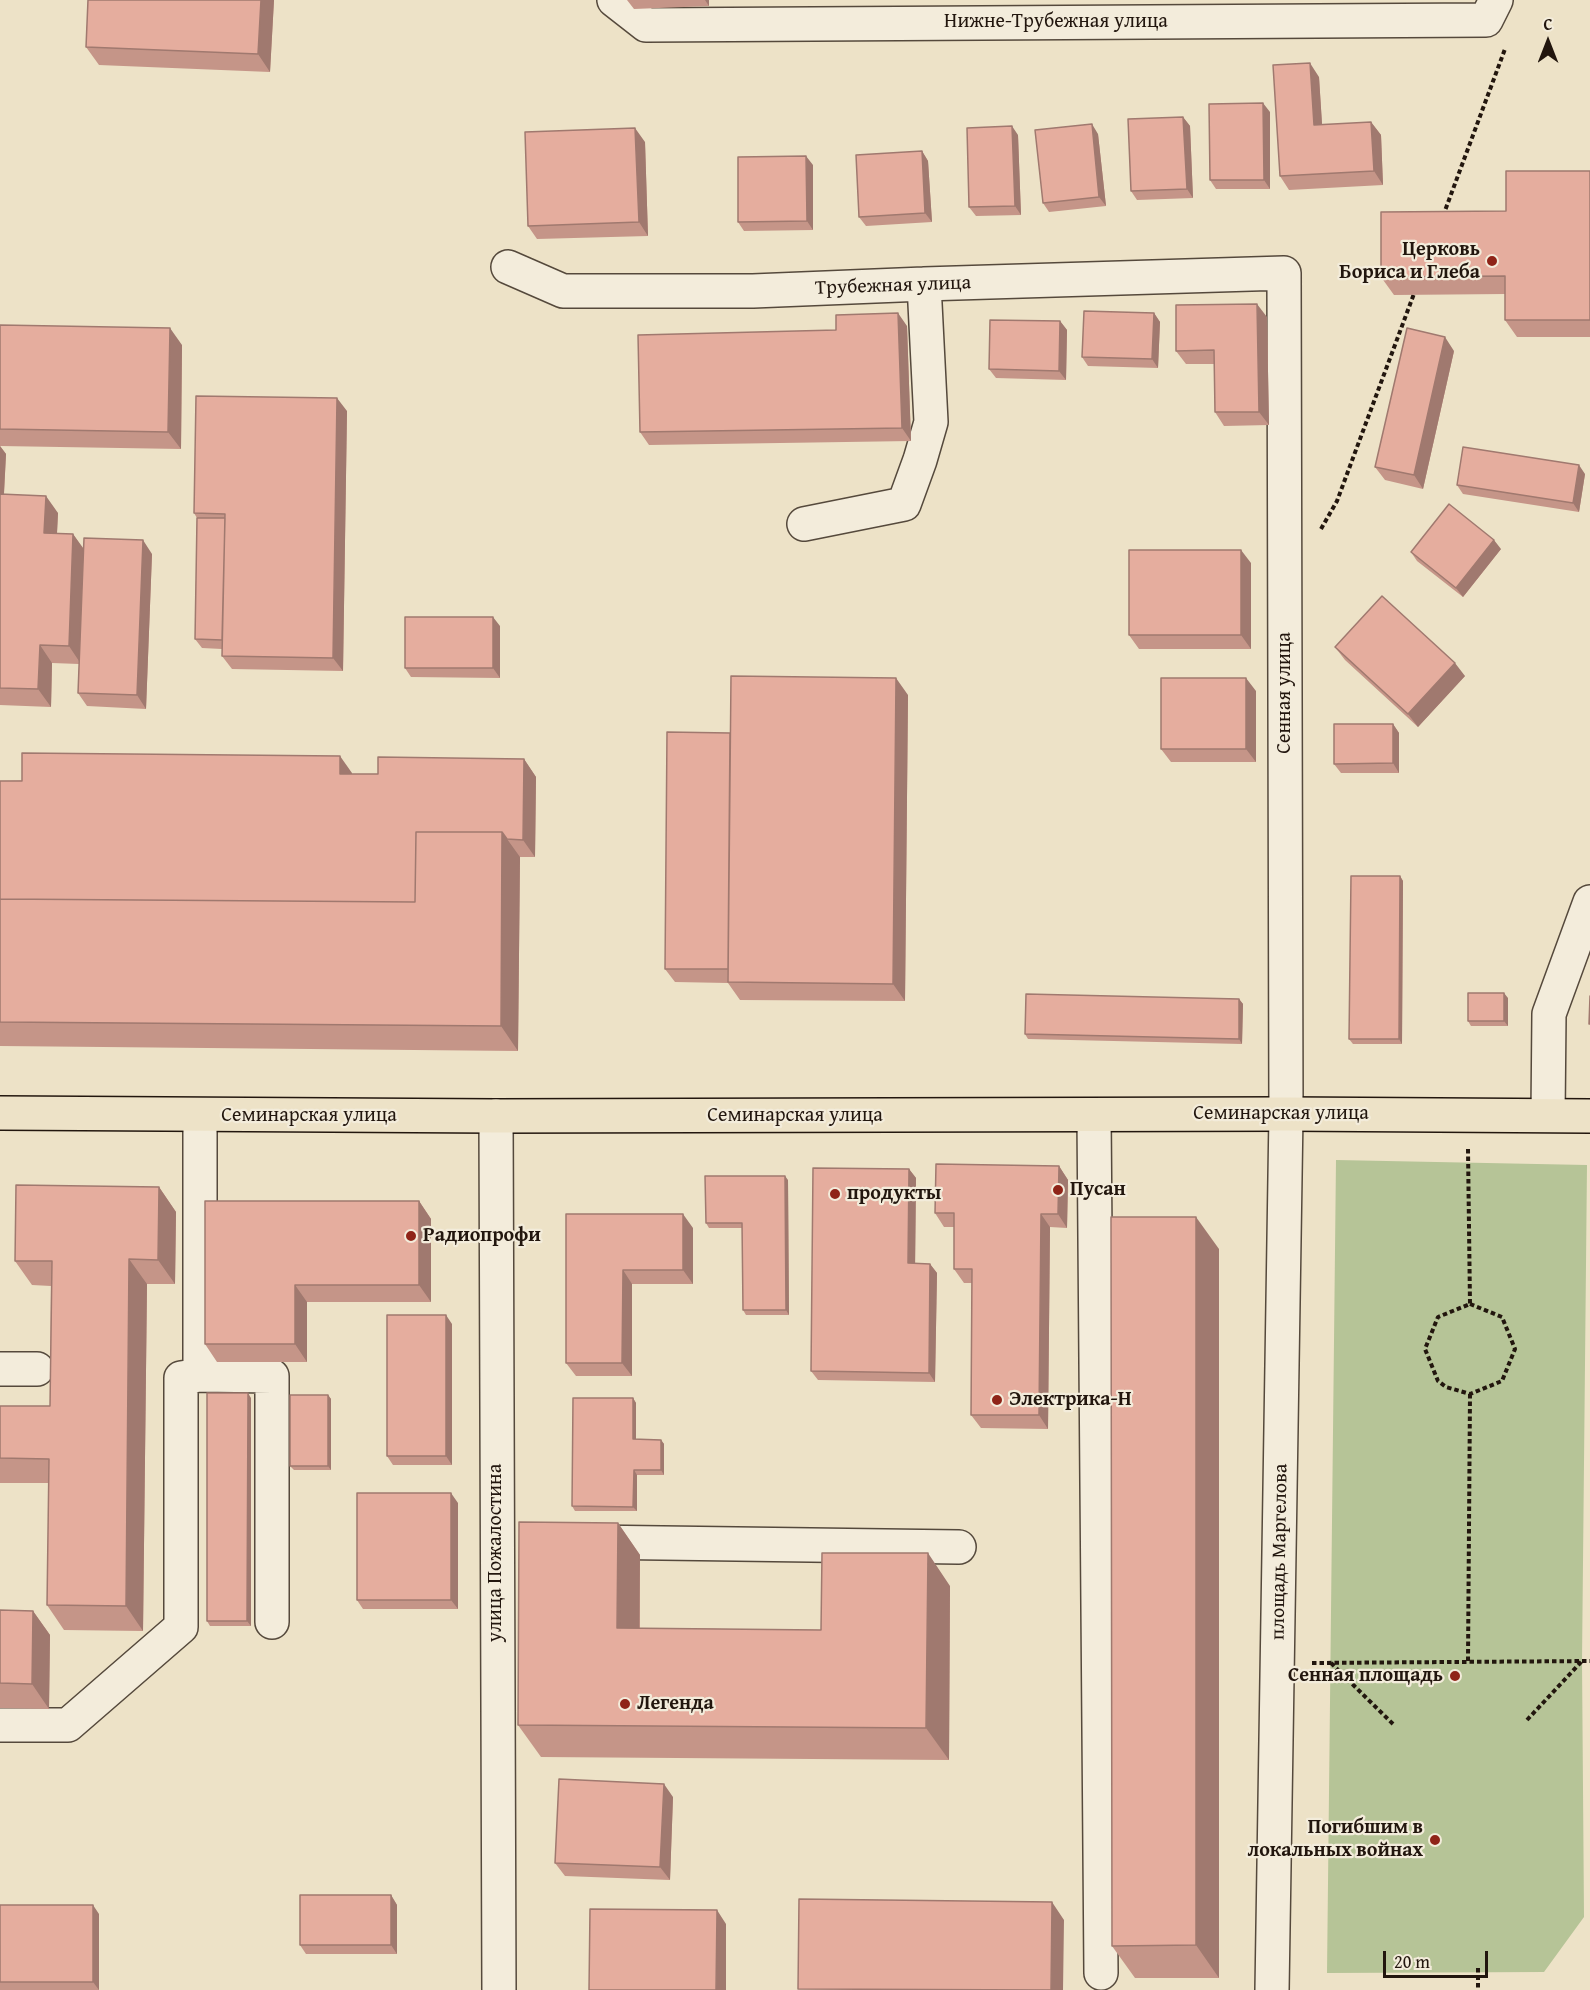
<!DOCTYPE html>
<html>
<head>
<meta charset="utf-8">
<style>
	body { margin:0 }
	#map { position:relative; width:1590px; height:1990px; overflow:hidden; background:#ede2c7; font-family:"Gentium Book Plus",serif }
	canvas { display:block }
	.north { position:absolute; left:1518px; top:12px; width:60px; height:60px; -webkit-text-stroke:4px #f3ecdb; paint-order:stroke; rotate:0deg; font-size:16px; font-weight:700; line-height:24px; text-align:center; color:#22160e }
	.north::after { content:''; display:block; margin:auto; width:21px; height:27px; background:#22160e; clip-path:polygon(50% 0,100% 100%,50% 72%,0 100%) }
	.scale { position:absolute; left:1383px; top:1951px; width:105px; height:27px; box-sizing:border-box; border:3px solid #22160e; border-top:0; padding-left:8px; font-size:18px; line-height:21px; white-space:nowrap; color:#22160e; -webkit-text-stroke:4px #f3ecdb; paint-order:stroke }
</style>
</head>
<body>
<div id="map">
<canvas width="1590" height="1990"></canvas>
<div class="north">С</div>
<div class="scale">20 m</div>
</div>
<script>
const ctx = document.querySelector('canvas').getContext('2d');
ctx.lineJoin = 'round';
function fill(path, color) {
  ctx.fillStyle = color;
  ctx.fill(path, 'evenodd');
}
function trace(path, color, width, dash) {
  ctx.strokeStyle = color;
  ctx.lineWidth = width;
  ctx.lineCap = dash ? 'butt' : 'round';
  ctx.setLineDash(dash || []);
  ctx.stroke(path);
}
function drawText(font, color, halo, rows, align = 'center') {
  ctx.font = font + ' "Gentium Book Plus",serif';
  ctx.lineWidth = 4.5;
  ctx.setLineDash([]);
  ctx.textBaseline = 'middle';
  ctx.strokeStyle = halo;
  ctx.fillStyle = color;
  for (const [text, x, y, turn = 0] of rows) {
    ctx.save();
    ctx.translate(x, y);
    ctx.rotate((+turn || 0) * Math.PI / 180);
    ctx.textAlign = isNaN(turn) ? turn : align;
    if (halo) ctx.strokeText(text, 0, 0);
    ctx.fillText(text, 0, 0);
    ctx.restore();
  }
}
const green = new Path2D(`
	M1336,1160L1587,1165L1582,1661L1584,1917L1544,1972L1327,1973Z`);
const path = new Path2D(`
	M1443,216L1505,49
	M1321,529L1337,501L1415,291
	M1468,1149L1470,1304
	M1470,1304L1502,1317L1515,1349L1502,1381L1470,1394L1446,1387L1438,1381L1425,1349L1438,1317Z
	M1468,1661L1470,1394
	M1312,1663L1590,1661
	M1331,1663L1395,1726
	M1527,1720L1582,1661
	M1478,1968V1990`);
const minor = new Path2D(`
	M614,0L646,25L1486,20L1496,0
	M508,267L563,291H753L924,284L1284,273L1286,1114L1272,1990
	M804,524L904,504L920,460L931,422L924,284
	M200,1115V1375L272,1376V1622
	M1094,1115L1101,1973
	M1548,1115L1549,1014L1590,902
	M496,1116L499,1990
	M0,1369H37
	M588,1542L959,1547
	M0,1725H68L181,1627V1378L200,1375`);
const major = new Path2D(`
	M0,1113L496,1116L1286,1114L1590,1116`);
const wall = new Path2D(`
	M88,0H274L270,72L99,65L86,47Z
	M627,0H709V6L634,9Z
	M1319,77L1322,125L1371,122L1381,135L1383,185L1289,190L1280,176Z
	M1270,112V189H1216L1210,180Z
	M1183,117L1190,126L1193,198L1137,200L1131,191Z
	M1098,134L1106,206L1049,212L1043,203Z
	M1018,135L1021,215L976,216L969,207Z
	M645,142L648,236L537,239L528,226Z
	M922,151L928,161L932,222L866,226L859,217Z
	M813,165V230L744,231L738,222Z
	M1590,171V337H1517L1505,320V294L1394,295L1381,277L1506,211Z
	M1154,313L1160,322L1158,368L1088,366L1082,357Z
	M1267,317L1269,425L1224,426L1215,412L1214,364H1186L1176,351Z
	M1060,321L1067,330L1066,380L996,378L989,369Z
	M0,325L182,345L181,449L0,446L6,454L4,494L58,513L57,534H73L83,549L152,554L146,709L87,706L78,693L79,664L52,663L51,707L0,705Z
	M907,326L911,441L649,445L640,432L836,330Z
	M1454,351L1423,489L1385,480L1375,467Z
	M347,411L343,671L232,669L222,656V649L202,648L195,639L197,518L194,513Z
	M1585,474L1579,512L1463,494L1457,485Z
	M1501,549L1463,597L1417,561L1411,552Z
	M1251,563V649H1139L1129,635Z
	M500,626V678L411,677L405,668Z
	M1335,647L1465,676L1418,727L1345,660Z
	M1256,691V762H1171L1161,749Z
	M908,695L905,1001L740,1000L728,983L675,982L665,969L730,733Z
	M1393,724L1399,733V773H1341L1334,764Z
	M524,759L536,777L535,857H520L518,1051L0,1046V781L352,773V774H378Z
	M1400,876L1403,881L1402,1044H1353L1349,1039Z
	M1508,998V1026H1471L1468,1021Z
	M1239,999L1243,1004L1242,1044L1028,1039L1025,1034Z
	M1059,1166L1068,1180L1067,1228L1050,1227L1048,1429L981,1428L971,1415L972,1283H964L954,1269V1227H944L935,1213Z
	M909,1169L916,1178L915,1264H930L937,1273L935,1382L818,1380L811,1371Z
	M788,1180L789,1315H746L743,1310L742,1228H709L706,1223Z
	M159,1187L176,1212L175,1284H147L143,1631L64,1630L47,1605L49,1483H0V1406H50L51,1286L32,1285L15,1261Z
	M419,1201L431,1219V1302H307V1362H217L205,1344Z
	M566,1214L693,1228V1284H632V1376H576L566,1363Z
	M1219,1249V1978H1135L1112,1946Z
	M452,1324V1465H393L387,1456Z
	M328,1395L331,1399V1470H294L290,1466Z
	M251,1398V1626H210L207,1621Z
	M633,1398L636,1403V1439L661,1440L664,1444V1475H637V1511H575L572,1506Z
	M458,1503V1609H363L357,1600Z
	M618,1523L640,1555V1628L821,1630L950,1586L949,1760L541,1757L518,1725Z
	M0,1610L33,1611L50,1635L49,1709L0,1708Z
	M673,1797L670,1880L565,1876L555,1863Z
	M391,1895L397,1905V1954H306L300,1945Z
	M0,1905L99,1914V1990H0Z`);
const shadedWall = new Path2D(`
	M261,0H274L270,72L258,54Z
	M705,0H709V6Z
	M1310,63L1319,77L1323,139L1314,125Z
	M1263,103L1270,112V189L1264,180Z
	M1183,117L1190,126L1193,198L1187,189Z
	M1371,122L1381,135L1383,185L1374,171Z
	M1092,124L1098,134L1106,206L1099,197Z
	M1012,126L1018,135L1021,215L1015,206Z
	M635,128L645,142L648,236L639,222Z
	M922,151L928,161L932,222L925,213Z
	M806,156L813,165V230L807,221Z
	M1257,304L1267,317L1269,425L1259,412Z
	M898,313L907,326L911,441L902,428Z
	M1154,313L1160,322L1158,368L1152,359Z
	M1060,321L1067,330L1066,380L1059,371Z
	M170,328L182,345L181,449L168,432Z
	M1445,337L1454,351L1423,489L1414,475Z
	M337,398L347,411L343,671L333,658Z
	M0,446L6,454L3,511L0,506Z
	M1579,465L1585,474L1579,512L1573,503Z
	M46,496L58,513L56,551L44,533Z
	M73,534L86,552L81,664L69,646Z
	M143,540L152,554L146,709L137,695Z
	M1494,540L1501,549L1463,597L1456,588Z
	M1241,550L1251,563V649L1241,635Z
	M493,617L500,626V678L493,668Z
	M40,645L52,663L51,707L38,689Z
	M1455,663L1465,676L1418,727L1408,714Z
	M896,678L908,695L905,1001L893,984Z
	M1246,678L1256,691V762L1246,749Z
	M1393,724L1399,733V773L1393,763Z
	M340,756L352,773V792L340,774Z
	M524,759L536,777L535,857L523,840Z
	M502,832L520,857L518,1051L501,1026Z
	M1400,876L1403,881L1402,1044L1399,1039Z
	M1504,993L1508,998V1026L1504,1021Z
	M1239,999L1243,1004L1242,1044L1239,1039Z
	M1059,1166L1068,1180L1067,1228L1058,1214Z
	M909,1169L916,1178L915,1273L908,1263Z
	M785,1176L788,1180L789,1315L786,1310Z
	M159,1187L176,1212L175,1284L158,1260Z
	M419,1201L431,1219V1302L419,1285Z
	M683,1214L693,1228V1284L683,1270Z
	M1041,1214L1050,1227L1048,1429L1039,1415Z
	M1196,1217L1219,1249V1978L1196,1945Z
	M129,1259L147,1284L143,1631L126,1606Z
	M930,1264L937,1273L935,1382L929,1373Z
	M623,1270L632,1284V1376L622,1363Z
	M295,1285L307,1302V1362L295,1344Z
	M446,1315L452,1324V1465L446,1456Z
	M248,1393L251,1398V1626L247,1621Z
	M328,1395L331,1399V1470L328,1466Z
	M633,1398L636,1403V1444L633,1439Z
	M661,1440L664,1444V1475L661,1470Z
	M634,1470L637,1475V1511L633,1507Z
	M451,1493L458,1503V1609L451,1600Z
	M618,1523L640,1555L639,1660L617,1628Z
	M928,1553L950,1586L949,1760L926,1728Z
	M33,1611L50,1635L49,1709L32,1684Z
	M664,1784L673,1797L670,1880L660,1867Z
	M391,1895L397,1905V1954L391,1945Z
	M1052,1902L1064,1920L1063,1990H1051Z
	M93,1905L99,1914V1990L93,1982Z
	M717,1910L726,1924V1990H716Z`);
const building = new Path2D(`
	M88,0H261L258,54L86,47Z
	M1310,63L1314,125L1371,122L1374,171L1280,176L1273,65Z
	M1263,103L1264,180H1210L1209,104Z
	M1183,117L1187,189L1131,191L1128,119Z
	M1092,124L1099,197L1043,203L1035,130Z
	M1012,126L1015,206L969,207L967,128Z
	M635,128L639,222L528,226L525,132Z
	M922,151L925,213L859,217L856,155Z
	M806,156L807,221L738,222V157Z
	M1506,171H1590V320H1505V276L1381,277V212L1506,211Z
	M1257,304L1259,412H1215L1214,350L1176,351V305Z
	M1084,311L1154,313L1152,359L1082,357Z
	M898,313L902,428L640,432L638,335L836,330V315Z
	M990,320L1060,321L1059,371L989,369Z
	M0,325L170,328L168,432L0,429Z
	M1407,328L1445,337L1414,475L1375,467Z
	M196,396L337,398L333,658L222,656L225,514L194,513Z
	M1463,447L1579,465L1573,503L1457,485Z
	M0,494L46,496L44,533L73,534L69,646L40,645L38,689L0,688Z
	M1449,504L1494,540L1456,588L1411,552Z
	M197,518H225L222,640L195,639Z
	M84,538L143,540L137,695L78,693Z
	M1129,550H1241V635H1129Z
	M1382,596L1455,663L1408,714L1335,647Z
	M405,617H493V668H405Z
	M731,676L896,678L893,984L728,982Z
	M1161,678H1246V749H1161Z
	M1334,724H1393V763L1334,764Z
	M667,732L730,733L728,969H665Z
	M22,753L340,756V774H378V757L524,759L523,840L507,839L502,832H416L415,902L0,899V781H22Z
	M416,832H502L501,1026L0,1022V899L415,902Z
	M1351,876H1400L1399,1039H1349Z
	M1468,993H1504V1021H1468Z
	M1026,994L1239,999V1039L1025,1034Z
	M1590,996V1024H1589Z
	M936,1164L1059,1166L1058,1214H1041L1039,1415H971L972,1269H954V1213H935Z
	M813,1168L909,1169L908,1263L930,1264L929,1373L811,1371Z
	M705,1176H785L786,1310H743L742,1223H706Z
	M16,1185L159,1187L158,1260L129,1259L126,1606L47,1605L49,1459L0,1458V1406H50L52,1261H15Z
	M205,1201H419V1285H295V1344H205Z
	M566,1214H683V1270H623L622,1363H566Z
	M1111,1217H1196V1945L1112,1946Z
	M387,1315H446V1456H387Z
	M207,1393H248L247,1621H207Z
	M290,1395H328V1466H290Z
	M573,1398H633V1439L661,1440V1470H634L633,1507L572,1506Z
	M357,1493H451V1600H357Z
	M519,1522L618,1523L617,1628L821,1630L822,1553H928L926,1728L518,1725Z
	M0,1610L33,1611L32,1684L0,1683Z
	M559,1779L664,1784L660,1867L555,1863Z
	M300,1895H391V1945H300Z
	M799,1899L1052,1902L1051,1990L798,1989Z
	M0,1905H93V1982H0Z
	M590,1909L717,1910L716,1990H589Z`);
const markers = [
	[1492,261,6,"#8f2418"],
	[1058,1190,6,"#8f2418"],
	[835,1194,6,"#8f2418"],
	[411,1236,6,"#8f2418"],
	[997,1400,6,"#8f2418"],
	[1455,1676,6,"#8f2418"],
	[625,1704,6,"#8f2418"],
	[1435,1840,6,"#8f2418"]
];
const streetNames = [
	["Нижне-Трубежная улица",1056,22],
	["Трубежная улица",893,286,-2],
	["Сенная улица",1285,693,-90],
	["Семинарская улица",1281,1114],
	["Семинарская улица",309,1116],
	["Семинарская улица",795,1116],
	["площадь Маргелова",1280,1552,-89],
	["улица Пожалостина",496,1553,-90]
];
const poiNames = [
	["Церковь",1480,250,"right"],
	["Бориса и Глеба",1480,273,"right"],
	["Пусан",1070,1190],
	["продукты",847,1194],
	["Радиопрофи",423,1236],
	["Электрика-Н",1009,1400],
	["Сенная площадь",1443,1676,"right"],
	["Легенда",637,1704],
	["Погибшим в",1423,1828,"right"],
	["локальных войнах",1423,1851,"right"]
];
fill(green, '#b6c497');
trace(minor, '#55493c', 36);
trace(major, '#22160e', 36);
trace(path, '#22160e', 4, [4.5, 3]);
trace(minor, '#f3ecdb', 33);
trace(major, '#ede2c7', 33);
fill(wall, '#c59588');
fill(shadedWall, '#a0796f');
fill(building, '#e5ad9e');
trace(building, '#a0796f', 1.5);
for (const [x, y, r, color] of markers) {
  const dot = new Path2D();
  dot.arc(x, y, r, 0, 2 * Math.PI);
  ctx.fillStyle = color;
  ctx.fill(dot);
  trace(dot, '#f3ecdb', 2);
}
drawText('20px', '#22160e', '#f3ecdb', streetNames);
drawText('bold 20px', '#22160e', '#f3ecdb', poiNames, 'left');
</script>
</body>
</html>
